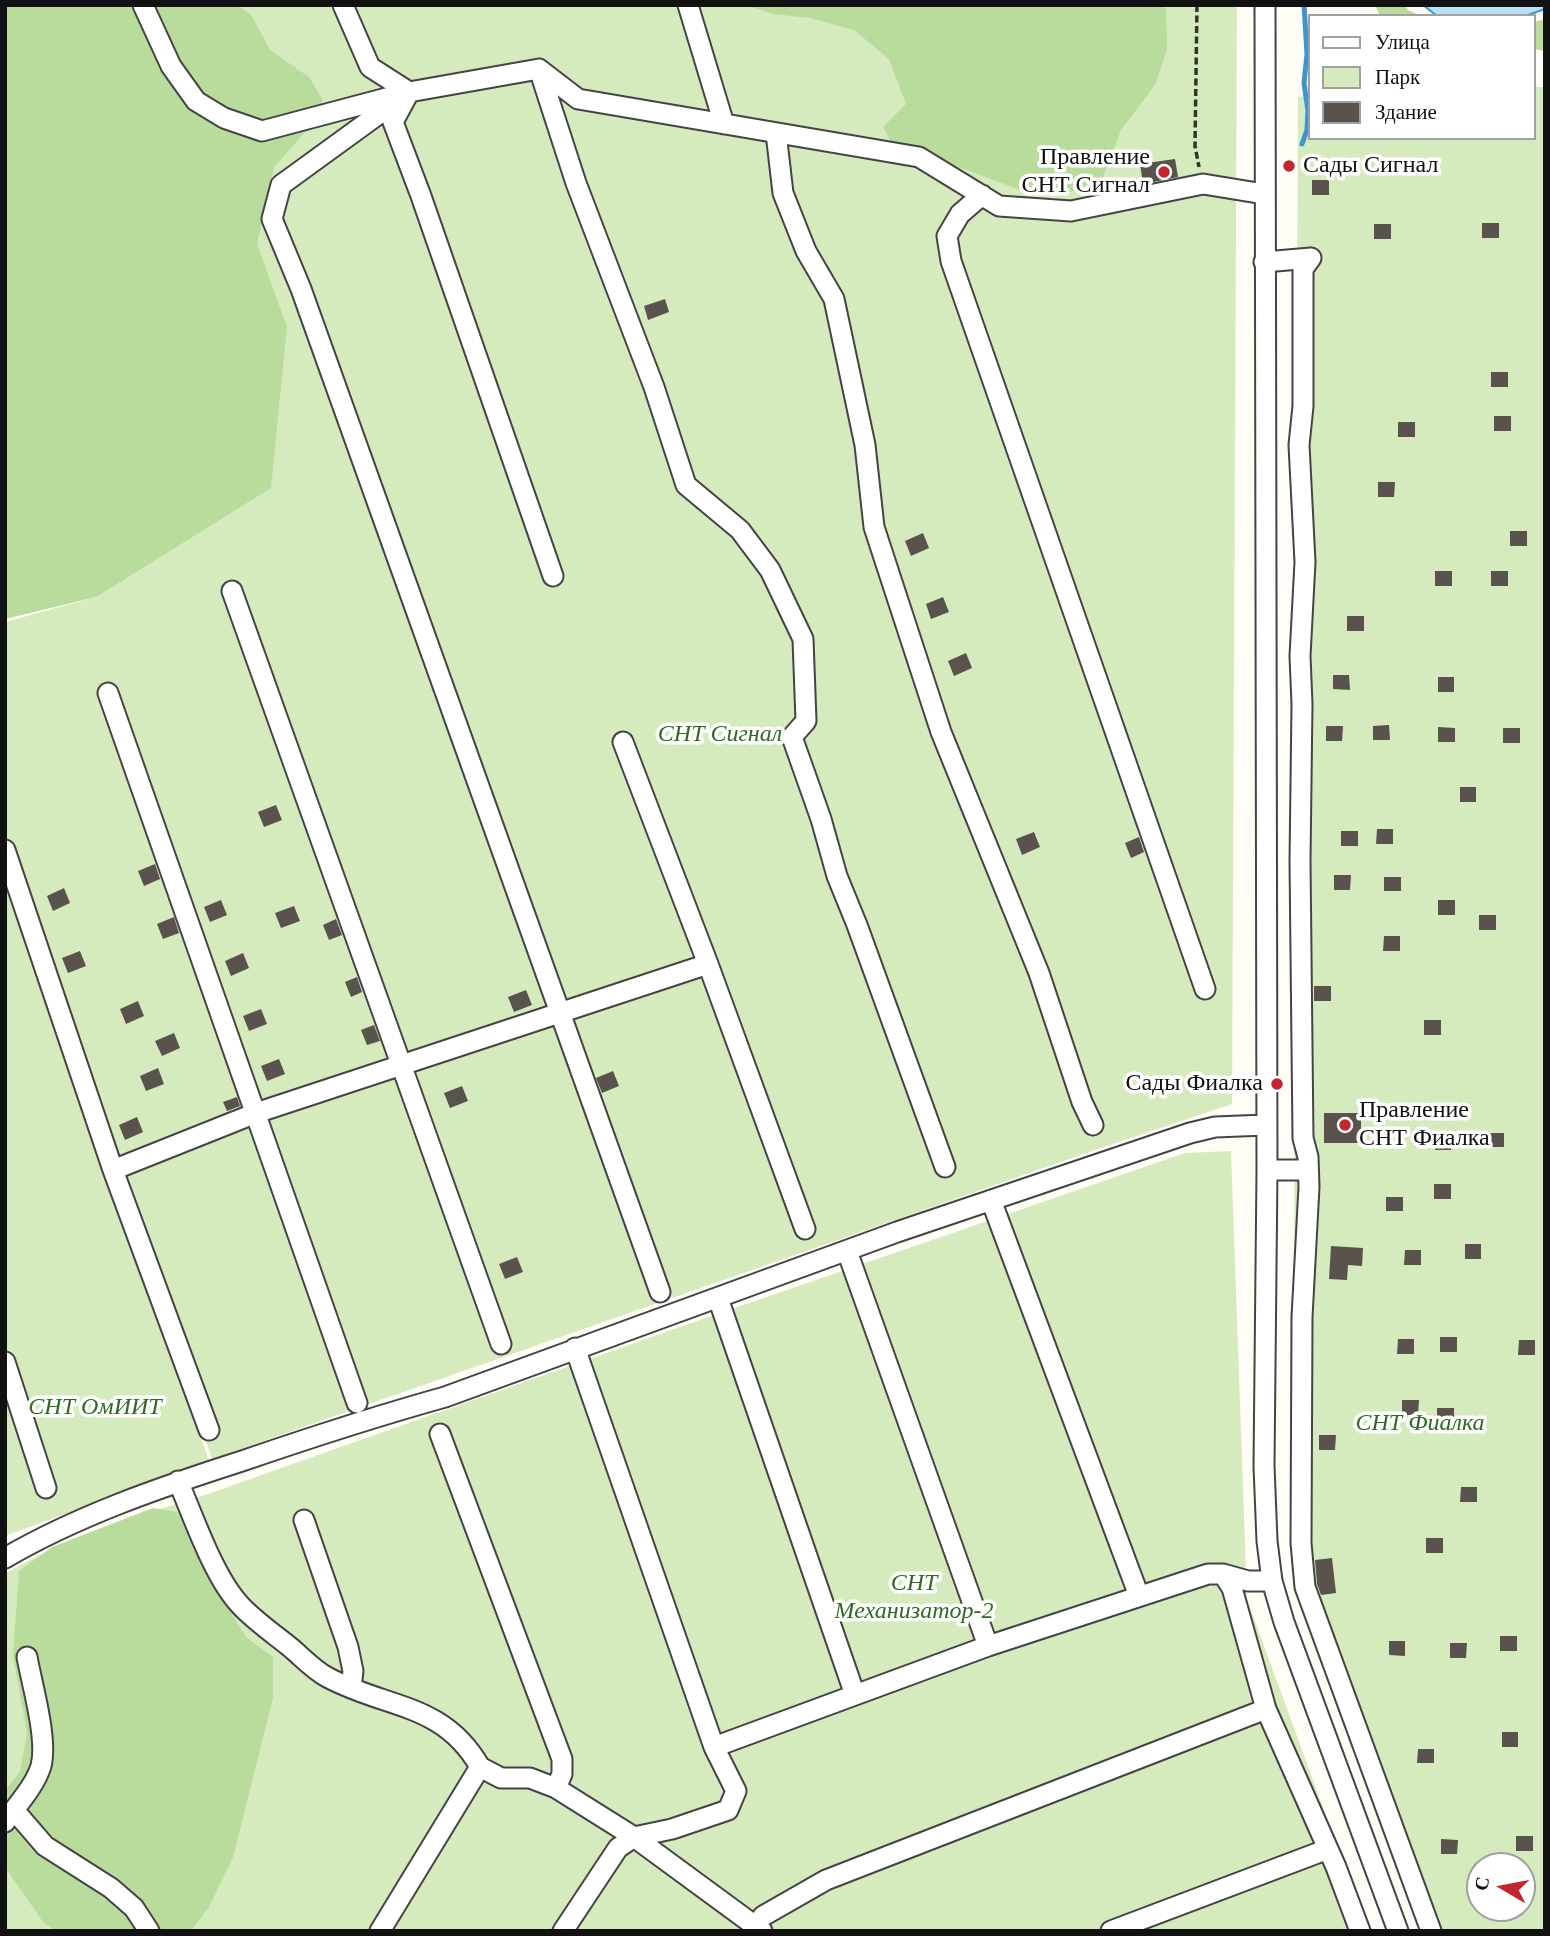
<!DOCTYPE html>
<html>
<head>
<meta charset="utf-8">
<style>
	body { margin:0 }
	#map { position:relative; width:1550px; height:1936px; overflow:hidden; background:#fffdf5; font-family:Georgia,serif }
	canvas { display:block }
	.frame { position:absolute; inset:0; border:7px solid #111; pointer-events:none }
	.legend { position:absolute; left:1308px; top:14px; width:228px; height:126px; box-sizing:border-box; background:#fff; border:2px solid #a0a0a0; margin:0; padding:9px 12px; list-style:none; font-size:21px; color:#111 }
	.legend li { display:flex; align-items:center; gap:14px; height:35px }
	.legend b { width:35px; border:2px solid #a0a0a0 }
	.north { position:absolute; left:1466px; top:1852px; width:70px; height:70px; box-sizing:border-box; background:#fff; border:2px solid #a0a0a0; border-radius:50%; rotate:280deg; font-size:19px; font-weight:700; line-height:28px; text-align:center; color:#111 }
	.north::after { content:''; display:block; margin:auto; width:24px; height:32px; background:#c4262e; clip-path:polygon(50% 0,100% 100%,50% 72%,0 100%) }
</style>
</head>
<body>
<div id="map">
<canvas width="1550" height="1936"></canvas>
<div class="frame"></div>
<ul class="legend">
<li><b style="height:9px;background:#fff"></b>Улица</li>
<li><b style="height:19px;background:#d5ebbd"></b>Парк</li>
<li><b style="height:19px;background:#5a524d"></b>Здание</li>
</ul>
<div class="north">С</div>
</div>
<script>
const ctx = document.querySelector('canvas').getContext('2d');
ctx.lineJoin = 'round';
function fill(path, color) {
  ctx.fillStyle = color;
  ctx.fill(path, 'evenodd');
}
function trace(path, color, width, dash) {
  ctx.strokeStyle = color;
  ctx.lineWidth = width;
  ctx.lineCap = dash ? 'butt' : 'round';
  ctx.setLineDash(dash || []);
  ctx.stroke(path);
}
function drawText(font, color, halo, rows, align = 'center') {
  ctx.font = font + ' Georgia,serif';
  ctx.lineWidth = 7;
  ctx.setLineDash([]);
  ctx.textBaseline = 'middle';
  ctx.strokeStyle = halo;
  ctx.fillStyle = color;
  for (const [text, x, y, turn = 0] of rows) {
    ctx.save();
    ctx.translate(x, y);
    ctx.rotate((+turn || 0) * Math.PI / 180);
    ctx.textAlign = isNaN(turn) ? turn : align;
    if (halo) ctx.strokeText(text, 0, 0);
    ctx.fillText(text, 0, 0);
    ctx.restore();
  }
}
const green = new Path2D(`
	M124,5H1237L1232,1104L1098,1149L212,1459L5,864V622L96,597Z
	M1534,87H1545V1931H1425L1301,1602L1293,1552L1298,97L1310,96V138H1534ZM1480,1866H1522V1908H1480Z
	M5,882L209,1461L5,1536Z
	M1231,1151L1247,1599L1368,1931H5V1574C68,1536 138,1516 208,1494L691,1323L1185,1153Z`);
const forest = new Path2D(`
	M5,5H238L252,16L270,50L309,77L323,100L306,131L274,167L257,244L287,327L271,488L96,597L5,619Z
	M746,5H1166L1167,49L1155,85L1121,130L1102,180L1063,195L1023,191L891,142L883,127L906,104L889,59L854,30L810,18L773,14Z
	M1375,5H1405L1408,10L1421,16H1380Z
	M1545,19V51L1534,49V22Z
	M153,1508L177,1512L196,1539L210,1579L246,1637L273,1657V1698L233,1857L209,1907L191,1931H56L43,1922L5,1867V1790L20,1772L27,1733L13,1655L19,1571L52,1547Z`);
const water = new Path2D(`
	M1423,5H1545V9L1525,16H1437Z`);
const stream = new Path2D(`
	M1302,144L1307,130L1308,111L1304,83L1307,54L1304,5`);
const building = new Path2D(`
	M1175,159L1178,177L1143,184L1140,164Z
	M1312,180H1329V195H1312Z
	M1482,223H1499V238H1482Z
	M1374,224H1391V239H1374Z
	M665,299L669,312L648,320L644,306Z
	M1491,372H1508V387H1491Z
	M1494,416H1511V431H1494Z
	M1398,422H1415V437H1398Z
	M1378,482H1395L1394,497H1378Z
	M1510,531H1527V546H1510Z
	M923,533L929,548L911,556L905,541Z
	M1435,571H1452V586H1435Z
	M1491,571H1508V586H1491Z
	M943,597L949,612L931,619L926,604Z
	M1347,616H1364V631H1347Z
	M966,653L972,668L954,676L948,661Z
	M1333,675H1349L1350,690L1333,689Z
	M1438,677H1454V692H1438Z
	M1389,725L1390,740H1373V726Z
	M1326,726H1343L1342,741H1326Z
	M1438,727L1455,728V742H1438Z
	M1503,728H1520V743H1503Z
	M1460,787H1476V802H1460Z
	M276,805L282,820L264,827L258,812Z
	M1377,829H1393V844H1376Z
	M1341,831H1358V846H1341Z
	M1034,832L1040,847L1022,855L1016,839Z
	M1139,837L1144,852L1131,858L1125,843Z
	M155,864L160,879L144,886L138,871Z
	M1334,875H1351L1350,890H1334Z
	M1384,877H1401V891H1384Z
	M64,888L70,903L53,911L47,896Z
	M221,900L227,915L210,922L204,907Z
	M1438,900H1455V915H1438Z
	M294,906L300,921L281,928L275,913Z
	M1479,915H1496V930H1479Z
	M174,917L179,933L163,939L157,924Z
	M336,919L342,935L329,940L323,925Z
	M1384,936H1400V951H1383Z
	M80,951L86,966L68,973L62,958Z
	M243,953L249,968L231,976L225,961Z
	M357,977L362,992L351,997L345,982Z
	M1314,986H1331V1001H1314Z
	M526,990L532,1005L514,1012L508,997Z
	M138,1001L144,1016L126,1024L120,1009Z
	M261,1009L267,1024L249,1031L243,1016Z
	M1424,1020H1441V1035H1424Z
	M374,1025L380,1041L367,1045L361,1030Z
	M174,1033L180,1048L162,1056L155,1041Z
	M279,1059L285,1074L267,1081L261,1066Z
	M158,1068L164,1084L146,1091L140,1076Z
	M613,1071L619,1086L602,1093L596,1078Z
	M462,1086L468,1101L450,1108L444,1093Z
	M237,1097L240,1106L227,1111L223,1102Z
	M1324,1113H1361V1143H1324Z
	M137,1117L143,1132L125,1140L119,1125Z
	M1488,1133H1504V1147H1487Z
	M1435,1135H1451V1150H1435Z
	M1434,1184H1451V1199H1434Z
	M1386,1197H1403V1211H1386Z
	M1465,1244H1481V1259H1465Z
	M1331,1246L1363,1248L1362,1266L1348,1265L1347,1280L1329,1279Z
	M1405,1250H1421V1265H1404Z
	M517,1257L523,1272L505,1279L499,1264Z
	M1440,1337H1457V1352H1440Z
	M1398,1339H1414V1354H1397Z
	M1519,1340H1535V1355H1518Z
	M1402,1400H1419L1418,1415H1402Z
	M1437,1408H1454V1423H1437Z
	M1319,1435H1336L1335,1450H1319Z
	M1461,1487H1477V1502H1460Z
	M1426,1538H1443V1553H1426Z
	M1332,1558L1336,1593L1321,1595L1317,1584L1315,1560Z
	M1500,1636H1517V1651H1500Z
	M1389,1641H1405V1656L1389,1655Z
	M1450,1643H1467L1466,1658H1450Z
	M1502,1732H1518V1747H1502Z
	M1418,1749H1434V1763H1417Z
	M1516,1836H1533V1851H1516Z
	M1441,1839L1458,1840L1457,1854H1441Z`);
const path = new Path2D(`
	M1197,5L1195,146L1199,167`);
const minor = new Path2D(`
	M143,5L171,66L196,101L224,118L262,131L394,96
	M343,5L370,67L409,92L539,69L578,99L919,157L999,206L1071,211L1203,184L1264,194
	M688,5L724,124
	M1265,5L1267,1170L1264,1466L1267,1541L1272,1581L1284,1622L1398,1931
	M539,69L576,183L654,387L686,485L740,530L770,570L803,639L806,721L792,737L821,819L837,876L857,925L945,1167
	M409,92L281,185L272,219L301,289L660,1292
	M407,96L393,122L421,196L553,576
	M776,133L783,193L806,251L834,299L865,445L874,527L941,732L1039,973L1082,1102L1093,1125
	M982,195L960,214L947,236L951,261L1205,989
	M1311,258L1303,269V406L1299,445L1305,562L1300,656L1302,704L1300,861L1303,1138L1308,1157L1309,1187L1302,1317L1301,1543L1305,1587L1431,1931
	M1264,262L1311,258
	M232,591L501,1344
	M108,693L357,1403
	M623,742L708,964L805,1229
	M5,850L113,1170L209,1430
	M113,1170L256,1113L708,964
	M1267,1170H1308
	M991,1200L1139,1596
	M847,1251L988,1646
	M718,1298L855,1695
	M575,1348L714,1747
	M5,1362L46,1488
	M440,1434L562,1759V1774L556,1788
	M178,1481C194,1518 214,1578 241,1606C255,1621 274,1634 290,1647C302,1657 314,1670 327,1677C386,1709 443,1702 480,1767
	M304,1520L348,1647L353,1671L351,1688
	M5,1558C79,1515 161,1487 242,1461C309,1438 377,1416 445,1397L897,1232L1190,1133L1215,1127L1266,1125
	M1223,1574L1248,1581H1272
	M14,1810L45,1846L111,1888L134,1908L149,1931
	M5,1822C17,1805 35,1786 41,1766C48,1739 32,1685 27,1657
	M380,1931L480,1767L501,1778H530L556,1788L634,1837L762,1931
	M563,1931L618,1848L634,1837L672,1829L728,1810L736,1791L714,1747L988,1646L1208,1574H1223L1232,1588L1266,1709L1336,1867L1360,1931
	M752,1931L763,1916L826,1880L1266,1709
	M1111,1931L1328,1849`);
const markers = [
	[1289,166,7,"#c4262e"],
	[1164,172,7,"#c4262e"],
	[1277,1084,7,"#c4262e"],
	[1345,1125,7,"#c4262e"]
];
const poiNames = [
	["Правление",1150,158],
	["СНТ Сигнал",1150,186],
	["Сады Сигнал",1303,166,"left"],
	["Сады Фиалка",1263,1084],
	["Правление",1359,1111,"left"],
	["СНТ Фиалка",1359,1139,"left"]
];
const parkNames = [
	["СНТ Сигнал",720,735],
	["СНТ ОмИИТ",95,1408],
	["СНТ Фиалка",1420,1424],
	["СНТ",914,1584],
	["Механизатор-2",914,1612]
];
fill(green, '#d5ebbd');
fill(forest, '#b9dc9c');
fill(water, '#b9e0f7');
trace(water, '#3f96cf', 2);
trace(stream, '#3f96cf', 5);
fill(building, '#5a524d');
trace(minor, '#444', 23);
trace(path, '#333', 3.5, [7, 3.5]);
trace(minor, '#fff', 19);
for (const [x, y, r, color] of markers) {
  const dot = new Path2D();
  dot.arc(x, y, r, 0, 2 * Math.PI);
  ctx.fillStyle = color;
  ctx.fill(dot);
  trace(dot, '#fff', 2.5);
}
drawText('24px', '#111', '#fff', poiNames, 'right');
drawText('italic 24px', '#2f6b1f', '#fff', parkNames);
</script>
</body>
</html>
